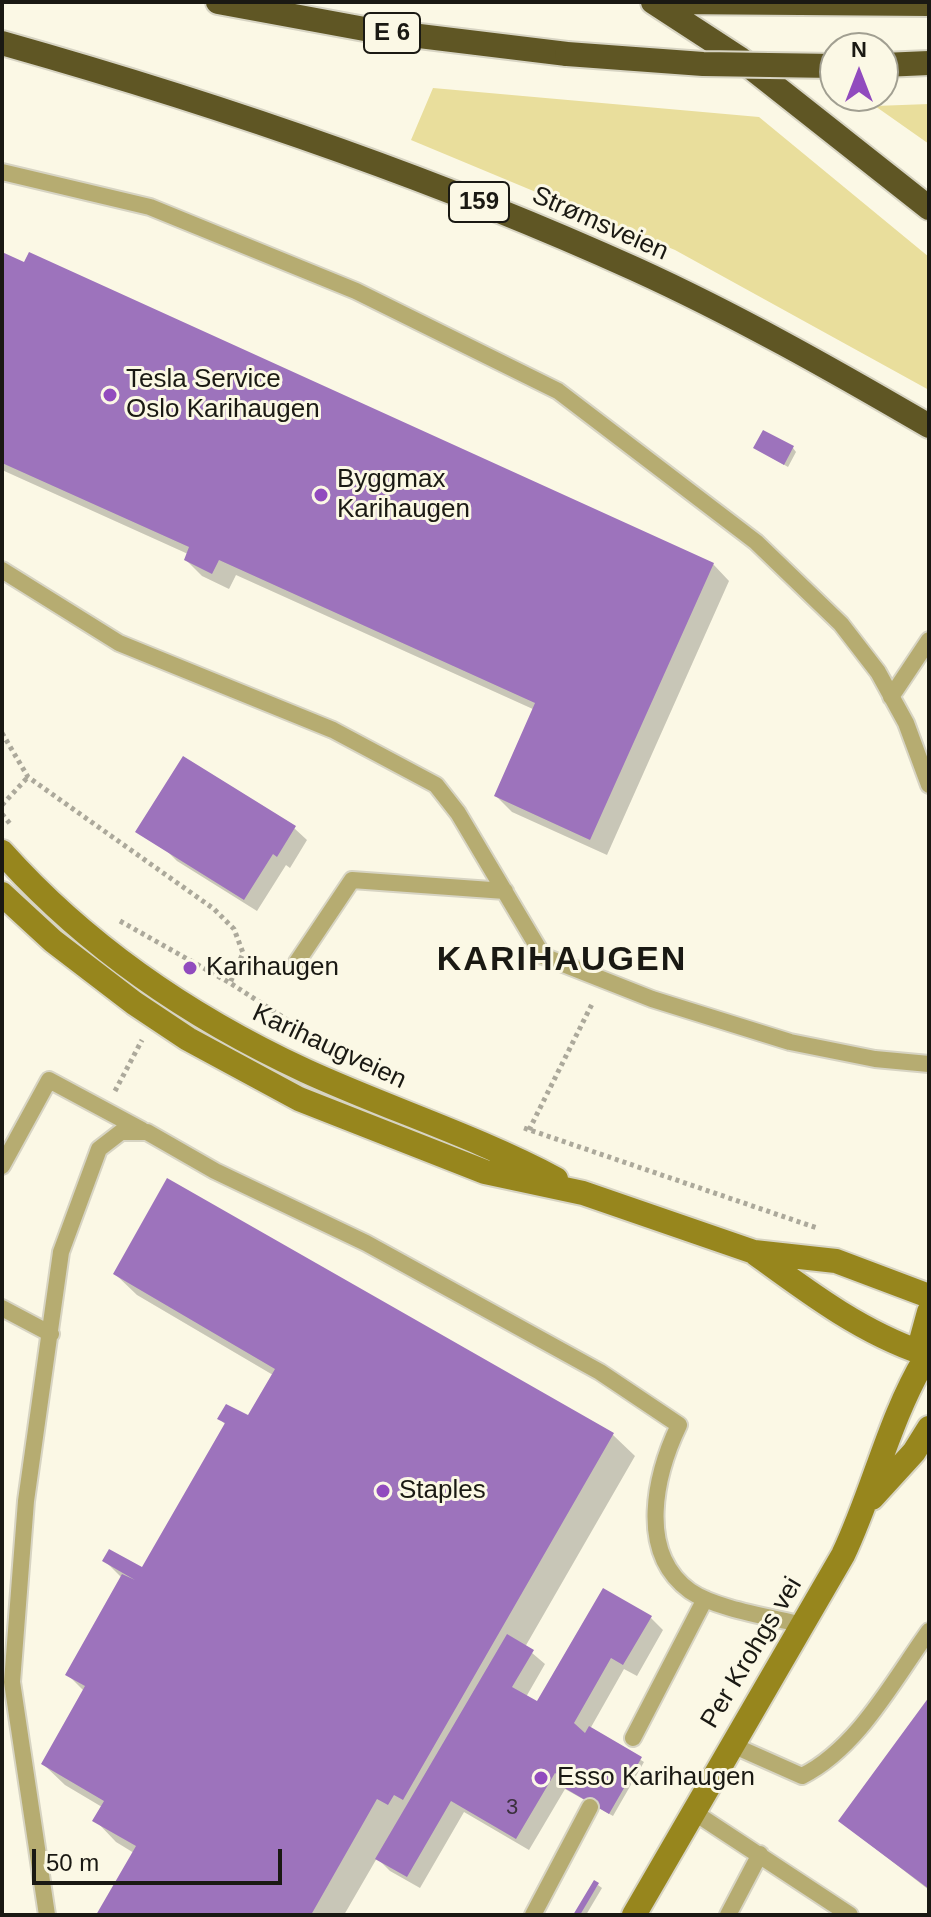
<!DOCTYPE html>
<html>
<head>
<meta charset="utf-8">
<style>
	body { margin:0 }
	#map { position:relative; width:931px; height:1917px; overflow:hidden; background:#fbf8e5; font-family:Helvetica,sans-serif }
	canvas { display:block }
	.frame { position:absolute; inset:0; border:4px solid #1a1913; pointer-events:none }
	.north { position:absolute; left:819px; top:32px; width:80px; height:80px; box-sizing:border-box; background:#fbf8e5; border:2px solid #a19f91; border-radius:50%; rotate:0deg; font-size:22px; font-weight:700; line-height:32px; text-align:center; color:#1a1913 }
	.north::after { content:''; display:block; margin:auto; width:28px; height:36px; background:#914bbe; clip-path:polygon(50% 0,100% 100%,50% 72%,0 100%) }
	.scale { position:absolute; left:32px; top:1849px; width:250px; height:36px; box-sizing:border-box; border:4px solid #1a1913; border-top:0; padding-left:10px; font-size:24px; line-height:28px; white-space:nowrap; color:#1a1913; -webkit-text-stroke:6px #fbf8e5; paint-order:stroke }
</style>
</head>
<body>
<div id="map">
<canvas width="931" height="1917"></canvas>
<div class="frame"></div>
<div class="north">N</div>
<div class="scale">50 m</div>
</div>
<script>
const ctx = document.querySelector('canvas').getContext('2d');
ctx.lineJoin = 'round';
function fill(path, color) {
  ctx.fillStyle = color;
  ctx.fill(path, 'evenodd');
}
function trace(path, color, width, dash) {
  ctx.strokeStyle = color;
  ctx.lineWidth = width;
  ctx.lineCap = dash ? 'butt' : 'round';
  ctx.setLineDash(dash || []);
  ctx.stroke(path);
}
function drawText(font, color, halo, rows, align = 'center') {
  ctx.font = font + ' Helvetica,sans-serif';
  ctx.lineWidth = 6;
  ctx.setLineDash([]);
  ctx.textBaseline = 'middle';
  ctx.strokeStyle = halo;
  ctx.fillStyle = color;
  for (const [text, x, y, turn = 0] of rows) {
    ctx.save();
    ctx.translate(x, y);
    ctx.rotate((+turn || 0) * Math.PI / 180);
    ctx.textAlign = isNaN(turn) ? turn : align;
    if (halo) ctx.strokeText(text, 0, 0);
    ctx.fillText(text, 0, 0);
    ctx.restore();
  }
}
const green = new Path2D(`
	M433,88L759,117L929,257V390L675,250L411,140Z
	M929,104V144L875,106Z`);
const shadow = new Path2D(`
	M2,254L713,564L729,581L607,855L512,812L496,796L535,710L236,575L229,589L202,576L186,560L188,554L2,470Z
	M755,448H793L796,452L788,467Z
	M294,828L307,840L290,868L286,865L257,911L177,861L165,849Z
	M167,1180L613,1435L635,1456L525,1647L545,1664L526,1697L538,1704L651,1618L663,1630L637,1676L624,1669L590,1729L644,1762L613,1816L565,1789L529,1850L464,1812L420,1888L390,1871L377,1858L344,1915H99L134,1853L116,1842L95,1820L102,1807L65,1785L43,1764L84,1691L68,1675L122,1578L105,1561L143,1570L226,1425L220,1419L249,1417L273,1375L137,1295L115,1274Z
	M929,1700V1890L840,1821Z
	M598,1885L602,1888L586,1915H576Z`);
const building = new Path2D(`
	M2,252L24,262L29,252L714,563L590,840L494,796L535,703L219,560L212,574L184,560L189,547L2,463Z
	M763,430L794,446L784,465L753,448Z
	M183,756L296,826L277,857L273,854L244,900L135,832Z
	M167,1178L614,1433L403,1800L394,1795L388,1805L377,1799L311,1915H96L136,1846L92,1821L104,1801L41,1764L85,1686L65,1675L122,1574L135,1580L102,1561L109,1549L142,1567L225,1423L217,1419L226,1404L248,1415L275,1369L113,1274Z
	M603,1588L652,1616L623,1665L611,1658L574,1723L585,1733L589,1726L642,1757L609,1814L556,1783L560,1776L555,1773L516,1839L451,1801L407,1877L375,1859L507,1634L534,1650L512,1687L537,1701Z
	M929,1697V1889L838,1821Z
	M594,1880L599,1883L580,1915H573Z`);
const path = new Path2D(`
	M2,733L28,777L214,909L234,929L243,953L230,983
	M2,805L28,777
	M2,814L11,825
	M120,921L230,983L334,1050
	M115,1091L142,1040
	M524,1128L817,1228
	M529,1130L593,1002`);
const lane = new Path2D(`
	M2,172L150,207L356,291L558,391L756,542L841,624L878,672L906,723L929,785
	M2,570L119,643L333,730L436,785L458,813L543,956L652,999L790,1042L875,1059L929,1064
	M891,697L929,640
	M297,962L352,880L505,891
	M2,1166L49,1080L142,1130
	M2,1308L51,1334
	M633,1738L705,1599
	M730,1744L802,1776C858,1748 893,1681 929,1631
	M692,1811L850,1915
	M47,1915L12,1682L26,1501L61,1252L99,1149L121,1132H147L215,1171L366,1243L600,1372L679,1425C656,1473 636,1552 690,1591C716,1609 771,1617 803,1625
	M533,1915L590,1807
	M728,1915L760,1854`);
const secondary = new Path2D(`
	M2,852C86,946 192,1018 306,1071C389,1109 475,1136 556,1179
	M2,894L53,941L134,1003L188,1039L299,1099L485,1172L583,1193L754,1252L836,1261L929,1296
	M756,1254C808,1292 861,1332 923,1353
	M929,1312L921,1341L929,1364
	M872,1498L914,1452L929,1428
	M634,1915L843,1555C874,1490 888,1421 925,1359`);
const highway = new Path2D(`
	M218,2L370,30L567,54
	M653,2L739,58L929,208
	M672,2L929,4
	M2,43C218,104 430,176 635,269C736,315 833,370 929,426
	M883,65L929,63`);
const highwayBridge = new Path2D(`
	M567,54L703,64L835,66`);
const markers = [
	[110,395,8,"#914bbe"],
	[321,495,8,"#914bbe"],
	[190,968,8,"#914bbe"],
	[383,1491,8,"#914bbe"],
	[541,1778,8,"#914bbe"]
];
const numberNames = [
	["3",512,1808]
];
const shields = [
	[392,33,56],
	[479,202,60]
];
const shieldNames = [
	["E 6",392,33],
	["159",479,202]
];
const streetNames = [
	["Strømsveien",600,224,24],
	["Karihaugveien",329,1047,25],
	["Per Krohgs vei",752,1653,-59]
];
const poiNames = [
	["Tesla Service",126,380],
	["Oslo Karihaugen",126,410],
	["Byggmax",337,480],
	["Karihaugen",337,510],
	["Karihaugen",206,968],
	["Staples",399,1491],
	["Esso Karihaugen",557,1778]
];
const districtNames = [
	["KARIHAUGEN",562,961]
];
fill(green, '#e9de9c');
fill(shadow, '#0003');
fill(building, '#9d73bc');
trace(lane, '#d7d4c3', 20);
trace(secondary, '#d7d4c3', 28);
trace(highway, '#d7d4c3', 28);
trace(path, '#aca99b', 5, [4, 4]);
trace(lane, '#b6ac71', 16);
trace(secondary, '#97861d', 24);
trace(highway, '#5f5624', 24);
trace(highwayBridge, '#d7d4c3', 28, []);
trace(highwayBridge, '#5f5624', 24);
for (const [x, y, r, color] of markers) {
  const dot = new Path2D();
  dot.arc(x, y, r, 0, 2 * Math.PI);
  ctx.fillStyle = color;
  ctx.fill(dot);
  trace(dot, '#fbf8e5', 3);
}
drawText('22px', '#3b303d', null, numberNames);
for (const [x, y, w] of shields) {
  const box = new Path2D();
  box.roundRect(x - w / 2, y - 20, w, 40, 6);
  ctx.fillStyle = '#fbf8e5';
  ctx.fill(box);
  trace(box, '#1a1913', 2);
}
drawText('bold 24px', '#1a1913', null, shieldNames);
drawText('26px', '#1a1913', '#fbf8e5', streetNames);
drawText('26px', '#1a1913', '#fbf8e5', poiNames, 'left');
ctx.letterSpacing = '2px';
drawText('bold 34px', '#1a1913', '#fbf8e5', districtNames);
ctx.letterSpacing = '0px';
</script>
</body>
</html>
